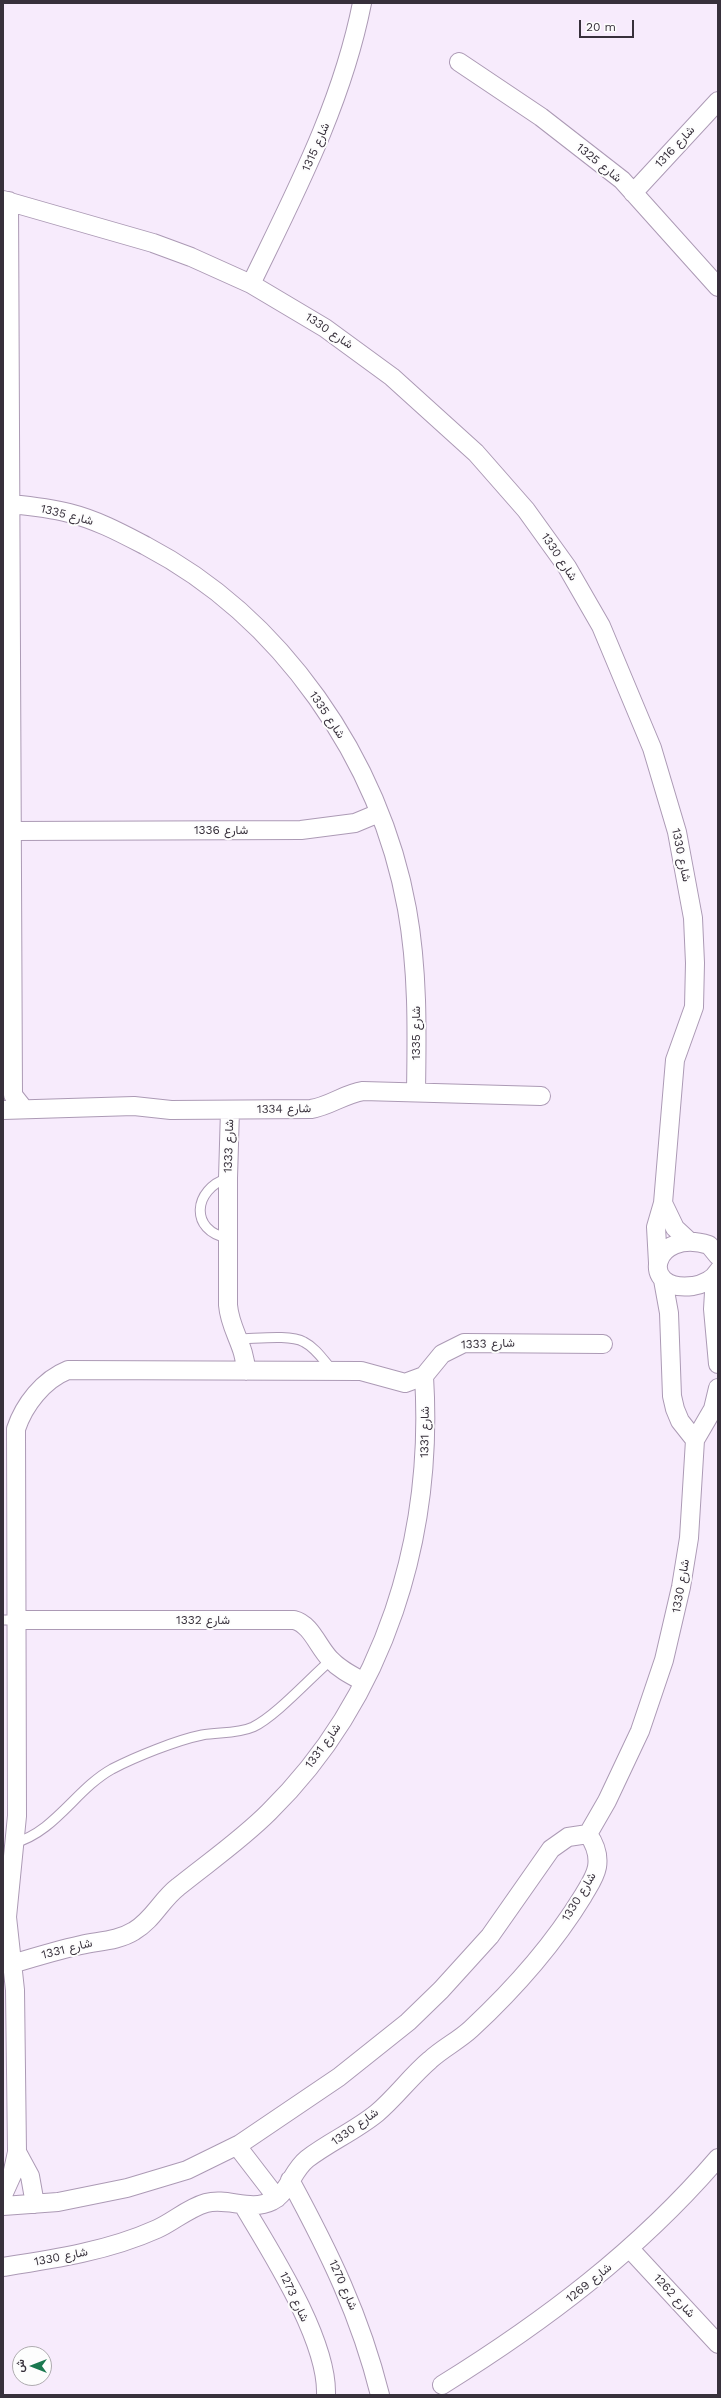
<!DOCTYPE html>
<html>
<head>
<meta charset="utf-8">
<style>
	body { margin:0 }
	#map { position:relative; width:721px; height:2398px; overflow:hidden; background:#f7ebfc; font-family:"Work Sans",Vazirmatn,sans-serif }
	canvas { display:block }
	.frame { position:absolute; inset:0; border:4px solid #37303b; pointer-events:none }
	.north { position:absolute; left:12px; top:2346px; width:40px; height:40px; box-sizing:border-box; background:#fdfdfd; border:1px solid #aeabaf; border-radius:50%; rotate:270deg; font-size:11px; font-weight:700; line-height:16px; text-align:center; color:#37303b }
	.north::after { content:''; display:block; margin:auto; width:14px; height:18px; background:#1b7950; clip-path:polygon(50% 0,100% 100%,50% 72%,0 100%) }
	.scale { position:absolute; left:579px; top:20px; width:55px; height:18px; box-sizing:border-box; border:2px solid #37303b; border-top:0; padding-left:5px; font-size:12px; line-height:14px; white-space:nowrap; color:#37303b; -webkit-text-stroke:3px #fdfdfd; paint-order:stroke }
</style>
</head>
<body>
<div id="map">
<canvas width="721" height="2398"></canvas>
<div class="frame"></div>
<div class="north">ش</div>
<div class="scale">20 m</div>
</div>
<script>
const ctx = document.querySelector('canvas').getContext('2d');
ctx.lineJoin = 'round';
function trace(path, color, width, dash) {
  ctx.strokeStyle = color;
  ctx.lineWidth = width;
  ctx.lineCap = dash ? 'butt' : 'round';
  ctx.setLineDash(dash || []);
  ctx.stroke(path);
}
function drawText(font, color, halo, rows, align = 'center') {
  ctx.font = font + ' "Work Sans",Vazirmatn,sans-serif';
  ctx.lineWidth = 4;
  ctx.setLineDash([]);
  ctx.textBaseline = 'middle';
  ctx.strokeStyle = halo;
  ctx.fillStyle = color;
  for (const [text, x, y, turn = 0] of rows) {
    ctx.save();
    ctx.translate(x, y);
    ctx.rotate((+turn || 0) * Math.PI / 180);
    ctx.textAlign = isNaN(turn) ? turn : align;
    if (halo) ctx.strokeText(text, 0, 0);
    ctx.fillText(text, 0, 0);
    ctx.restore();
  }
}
const lane = new Path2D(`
	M228,1178C193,1189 189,1231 228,1238
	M239,1339C255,1339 290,1334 304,1342C316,1348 324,1361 333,1371
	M3,1620H16
	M14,1843C55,1832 76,1789 112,1769C135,1757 177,1740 202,1735C219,1732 237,1734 253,1727C276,1716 310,1678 331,1660`);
const street = new Path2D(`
	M459,62L541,117L622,180L718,287
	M633,193L718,101
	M3,200L153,243L191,257L251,284L325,328L392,377L476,453L526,510L567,567L601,626L652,748L677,832L693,918L695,963L694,1007L675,1060L663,1203L656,1227L658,1263
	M251,284C295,193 342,104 362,3
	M11,504C31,506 50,508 69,513C97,520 121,533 146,546C281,617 380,759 407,909C418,970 417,1030 416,1091
	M3,656H11L9,201
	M11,656L13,1095L24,1109
	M12,831L301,830L355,823L379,813
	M3,1110L134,1106L171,1110L311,1109C330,1106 344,1094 363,1091L541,1096
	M230,1110L228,1178V1305C230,1330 245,1345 246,1371
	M663,1203L675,1228L689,1241
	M718,1256L709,1245C652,1227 637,1293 693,1286C703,1284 713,1280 718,1271
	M715,1276L713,1309L718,1364
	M663,1280L669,1313L672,1396L675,1409L680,1421L695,1440
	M16,1620H294C311,1624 318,1647 330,1659C339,1669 351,1675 364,1682
	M588,1834L607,1801L640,1731L664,1660L681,1587L689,1538L695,1440L713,1409L718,1388
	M12,1964C35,1957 58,1950 81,1945C98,1941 118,1941 134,1931C153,1920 161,1900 178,1887C209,1862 241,1840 269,1812C386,1697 434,1536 424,1376
	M237,2146L277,2198
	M17,2152L30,2176L35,2204
	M290,2180C329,2252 360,2315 380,2395
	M3,2195L12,2175L17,2152L15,1990L7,1917L17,1816L16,1429C24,1405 43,1380 68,1370L361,1371L405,1383L424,1376L442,1354L464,1343L603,1344
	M243,2205C271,2252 328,2340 326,2395
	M3,2206L58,2202L127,2188L187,2170L240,2144L339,2077L408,2022L441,1990L490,1936L551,1849L568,1837L588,1834
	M630,2249L718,2344
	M3,2267C55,2259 108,2251 157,2229C173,2222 188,2208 206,2203C228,2197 250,2212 272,2201C289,2192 292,2171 307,2159C329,2142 355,2131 377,2113C396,2097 411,2076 430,2060C443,2048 458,2041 471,2029C513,1990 553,1945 583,1896C588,1887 595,1878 597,1867C599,1855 595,1844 588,1834
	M442,2385C545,2321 639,2250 718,2158`);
const streetNames = [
	["شارع 1315",316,147,-66],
	["شارع 1316",675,147,-47],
	["شارع 1325",599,163,39],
	["شارع 1330",329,331,34],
	["شارع 1335",67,515,14],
	["شارع 1330",559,557,56],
	["شارع 1335",327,715,56],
	["شارع 1336",221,830],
	["شارع 1330",681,855,78],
	["شارع 1335",416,1033,-90],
	["شارع 1334",284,1109,-1],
	["شارع 1333",229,1146,-88],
	["شارع 1333",488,1344,-2],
	["شارع 1331",425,1432,-89],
	["شارع 1330",681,1586,-80],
	["شارع 1332",203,1620],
	["شارع 1331",323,1746,-54],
	["شارع 1330",579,1897,-59],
	["شارع 1331",67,1949,-14],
	["شارع 1330",355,2127,-36],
	["شارع 1330",61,2257,-11],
	["شارع 1269",589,2283,-39],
	["شارع 1270",343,2285,66],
	["شارع 1262",674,2296,47],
	["شارع 1273",294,2297,65]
];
trace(lane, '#ac9ab5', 11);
trace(street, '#ac9ab5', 20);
trace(lane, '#fff', 9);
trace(street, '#fff', 18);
drawText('12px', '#37303b', '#fdfdfd', streetNames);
</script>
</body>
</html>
